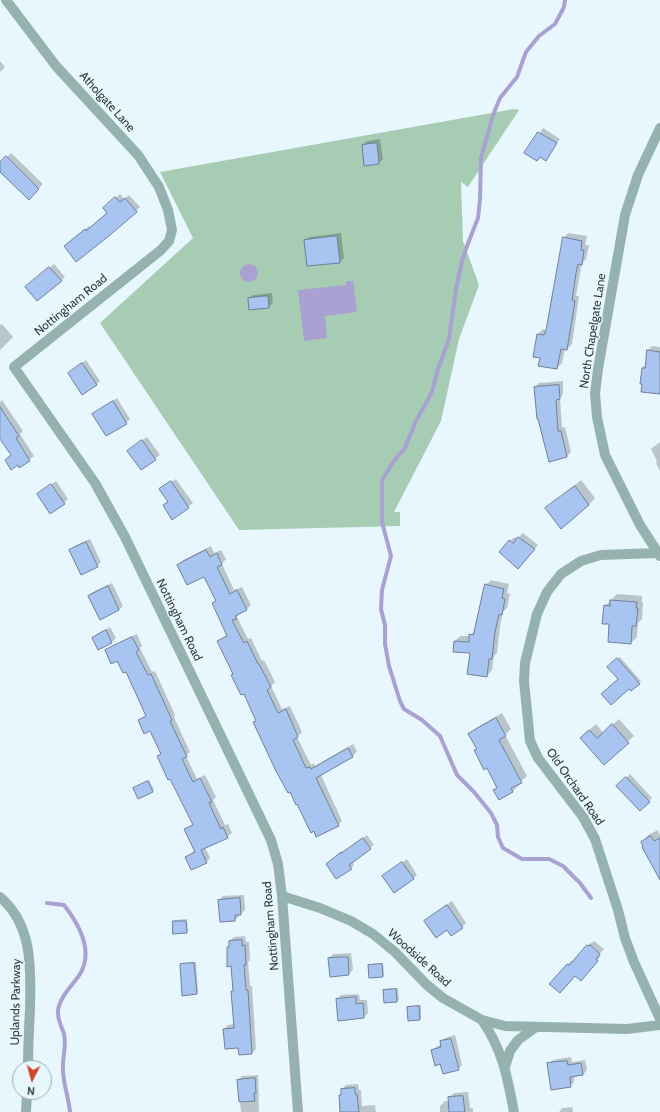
<!DOCTYPE html>
<html>
<head>
<meta charset="utf-8">
<style>
	body { margin:0 }
	#map { position:relative; width:660px; height:1112px; overflow:hidden; background:#e8f7fd; font-family:Cabin,sans-serif }
	canvas { display:block }
	.north { position:absolute; left:12px; top:1060px; width:40px; height:40px; box-sizing:border-box; background:#e8f7fd; border:1px solid #9dacb2; border-radius:50%; rotate:186deg; font-size:11px; font-weight:700; line-height:16px; text-align:center; color:#2c3b41 }
	.north::after { content:''; display:block; margin:auto; width:14px; height:18px; background:#d14727; clip-path:polygon(50% 0,100% 100%,50% 72%,0 100%) }
</style>
</head>
<body>
<div id="map">
<canvas width="660" height="1112"></canvas>
<div class="north">N</div>
</div>
<script>
const ctx = document.querySelector('canvas').getContext('2d');
ctx.lineJoin = 'round';
function fill(path, color) {
  ctx.fillStyle = color;
  ctx.fill(path, 'evenodd');
}
function trace(path, color, width, dash) {
  ctx.strokeStyle = color;
  ctx.lineWidth = width;
  ctx.lineCap = dash ? 'butt' : 'round';
  ctx.setLineDash(dash || []);
  ctx.stroke(path);
}
function drawText(font, color, halo, rows, align = 'center') {
  ctx.font = font + ' Cabin,sans-serif';
  ctx.lineWidth = 3;
  ctx.setLineDash([]);
  ctx.textBaseline = 'middle';
  ctx.strokeStyle = halo;
  ctx.fillStyle = color;
  for (const [text, x, y, turn = 0] of rows) {
    ctx.save();
    ctx.translate(x, y);
    ctx.rotate((+turn || 0) * Math.PI / 180);
    ctx.textAlign = isNaN(turn) ? turn : align;
    if (halo) ctx.strokeText(text, 0, 0);
    ctx.fillText(text, 0, 0);
    ctx.restore();
  }
}
const green = new Path2D(`
	M514,109L519,110L468,187L461,182L463,241L479,285L459,339L441,421L394,512H400V526L239,530L100,323L193,238L160,172Z`);
const water = new Path2D(`
	M240 273a9 9 0 1 1 18 0a9 9 0 1 1-18 0Z
	M346,281H353L357,312L325,316L327,338L304,341L298,290L346,285Z`);
const shadow = new Path2D(`
	M0,61L5,67L0,72Z
	M543,128L560,139L546,159L541,156L526,153Z
	M380,139L383,159L379,163L363,145L367,141Z
	M11,153L43,184L29,198L0,171V164Z
	M120,194L124,199L129,195L140,207L136,211L69,242L89,226L91,228L108,213V204Z
	M341,233L344,258L340,262L308,265L305,241L309,237Z
	M568,233L587,236L585,245H589L586,259L582,263L581,268L576,296H579L572,344L567,349H565L562,363L557,368L541,357L538,334L543,329L547,330L564,238Z
	M54,264L65,277L61,281L30,283Z
	M272,293L273,303L269,307L249,299L253,295Z
	M2,324L13,337L0,350V325Z
	M652,346L660,347V393L642,368L646,364L648,350Z
	M86,360L100,381L96,385L69,373Z
	M563,381V394L560,398L562,428L565,427L571,452L567,456L535,387L539,383Z
	M117,398L130,419L126,423L94,414Z
	M2,400L23,431L20,434L34,456L20,466L0,437V402Z
	M147,437L160,455L141,469L128,451Z
	M660,442V471L656,463L657,461L651,449Z
	M175,478L193,503L173,518L164,505L169,501L164,487L176,479Z
	M581,480L595,498L589,505L546,508Z
	M56,481L68,499L64,503L38,494Z
	M523,533L538,545L518,568L500,552L514,537L517,539Z
	M90,539L101,562L97,566L70,551L74,546Z
	M211,546L214,553L221,550L226,559L222,564L234,590L242,587L251,605L247,609L240,613L237,617L248,639L251,638L262,661L264,660L275,682L271,686L282,709L290,706L302,732L297,737L311,765L314,763L315,766L353,744L357,751L353,756L321,775L342,821L338,825L314,830L255,722L257,720L218,641L227,635L213,603L216,599L205,576L178,565L183,560Z
	M491,580L509,584L507,593L510,594L507,608L503,612L500,626L497,653L494,656L492,670L487,676L471,653L455,641L460,636H470L476,629L486,585Z
	M112,583L123,606L119,610L89,596L93,592Z
	M617,594L642,596V602H643L642,619L638,623L637,637L631,643L610,623L605,606Z
	M110,627L116,638L112,642L98,649L93,638L97,634Z
	M137,634L142,646L140,648L152,672L155,671L175,715L174,717L190,752L186,756L197,779L205,775L216,797L213,800L225,825L228,824L232,833L227,837L205,847L210,858L206,862L186,857L195,850L185,829L193,824L171,778L158,757L162,753L151,729L139,720L147,715L126,671L117,660L106,651L110,647Z
	M620,657L641,681L631,690L608,667Z
	M502,713L511,729L505,735L527,776L518,784L519,785L513,791L495,790L498,787L487,767L475,750L477,748L469,734L476,728Z
	M619,719L634,736L604,763L587,732L596,724L603,733Z
	M630,774L652,798L640,810L618,786Z
	M149,780L154,790L152,791L134,788Z
	M658,830L660,835V867L642,842L648,835Z
	M367,835L374,845L352,861L354,865L351,868L330,861L344,850L345,851Z
	M407,859L417,875L413,879L384,876Z
	M244,895L245,910L241,914H239V916L235,920L219,900L223,896Z
	M452,901L466,923L462,927L447,929L425,921Z
	M187,919L188,931L186,932L174,922L175,920Z
	M245,936L246,942H249L250,960L248,962L250,986H252L256,1049L252,1053L240,1054L239,1047L224,1029L228,1025L235,1024L232,992L234,990L232,965L228,948L230,945V941L234,937Z
	M594,941L604,949L599,955L601,956L585,976L575,975L551,984L572,960L573,962L588,945Z
	M351,953L353,970L349,974L329,958L333,954Z
	M196,962L198,992L196,993L181,965L183,963Z
	M383,963L384,975L382,976L369,965L370,964Z
	M398,988L399,1000L397,1001L384,991L386,989Z
	M359,994L360,1000H367L368,1013L364,1017L337,999L341,995Z
	M421,1005V1018L420,1019L408,1007L410,1006Z
	M455,1035L462,1065L458,1069L441,1063L433,1050L437,1046L441,1045V1042L445,1038Z
	M571,1057L572,1062L585,1060L587,1070L583,1075L574,1076V1082L570,1086L548,1064L553,1060Z
	M258,1075L259,1112H241L238,1080L242,1076Z
	M358,1084L359,1090H361L362,1106L375,1105L376,1112H341L340,1095L342,1093V1089L346,1085Z
	M468,1092L470,1108H473V1112H440V1106L445,1101H449V1098L454,1093Z
	M572,1107L573,1112H559L562,1108Z`);
const stream = new Path2D(`
	M565,0L564,7L555,24L539,36L526,52L517,77L500,98L493,115L481,158L480,199L478,218L467,246L462,261L456,289L449,339L438,369L432,392L415,423L405,448L393,462L382,481V522L391,556L382,590L381,609L385,625V644L389,666L400,701L404,709L422,720L440,736L457,775L474,792L491,813L497,825L498,837L503,848L522,859H549L563,866L580,883L591,898
	M47,903L64,905C78,923 94,951 80,974C73,985 60,996 58,1010C57,1021 61,1024 64,1034C67,1046 62,1058 63,1070C63,1083 69,1099 70,1112`);
const building = new Path2D(`
	M538,132L557,143L546,161L540,157L537,161L524,153Z
	M377,143L379,164L364,166L362,145Z
	M6,156L39,189L29,200L0,172V162Z
	M115,197L120,202L125,198L137,212L110,235L76,262L64,246L85,229L86,231L107,213L103,208Z
	M337,236L340,263L307,266L304,240Z
	M563,237L582,241L581,250H584L582,265L578,264L576,273L572,300L575,301L567,350L561,349L557,369L538,366L540,358L533,357L537,334L544,335L546,330Z
	M49,267L62,281L37,301L25,287Z
	M268,296L269,308L249,310L248,298Z
	M647,350L660,352V394L641,392L642,384H640L642,368H645Z
	M82,363L97,385L82,395L68,373Z
	M559,385L560,399L556,400L558,431H561L567,457L549,462L538,419H537L534,387Z
	M113,401L127,424L106,436L92,414Z
	M0,407L19,436L16,438L30,461L19,468L18,465L11,470L5,460L11,455L0,439Z
	M142,440L156,460L141,470L127,451Z
	M171,481L189,508L172,520L163,505L168,502L159,489Z
	M51,484L65,504L50,514L37,494Z
	M575,486L589,505L561,529L545,508Z
	M518,537L535,549L518,569L499,552L509,540L513,543Z
	M86,542L98,567L81,575L69,550Z
	M206,550L210,557L217,553L222,565L217,567L230,594L237,590L247,610L235,616L237,619L232,620L244,643L247,641L258,664H259L271,687L267,690L278,713L286,709L298,737L293,740L306,768L310,767L311,769L348,748L353,757L316,778L339,826L316,837L314,831L311,833L297,804L296,805L290,792L288,793L276,771L253,722L256,721L244,694L241,695L231,675L233,674L217,641L227,636L212,603L216,601L204,577L187,585L177,565Z
	M485,584L504,589L502,598L505,599L502,615L499,614L495,632L492,659H489L487,677L467,674L470,653L453,652L454,641L469,642V634L473,635Z
	M108,586L119,610L100,620L88,596Z
	M610,600L637,602L636,608H638L636,626H632L631,644L608,642L609,624H602L604,605L610,606Z
	M106,630L112,643L98,650L92,638Z
	M132,637L139,650L136,652L148,675L151,674L172,720L170,721L187,757L182,759L193,782L200,778L212,802L209,803L221,829L223,827L228,838L201,850L207,863L191,870L185,857L195,852L184,829L193,825L170,779L168,780L157,756L161,754L150,731L144,734L138,720L146,716L126,672L123,673L117,661L111,664L105,650Z
	M617,658L640,684L631,691L629,689L611,705L601,694L618,679L607,667Z
	M496,718L506,736L499,740L522,783L511,788L513,792L499,800L493,790L497,788L487,768L484,770L474,750L477,749L468,734Z
	M612,724L629,743L604,765L580,738L589,730L597,738Z
	M626,777L650,802L640,811L616,786Z
	M148,781L153,792L138,799L133,788Z
	M651,836L654,841L660,838V880L642,847L643,846L641,842Z
	M363,838L371,849L349,865L352,869L336,879L326,864L341,852V853Z
	M402,862L414,879L394,893L382,876Z
	M240,898L241,915H235V921L220,922L218,900Z
	M447,905L463,928L451,936L447,930L436,938L424,921Z
	M173,921H186L187,933L173,934Z
	M242,940V946L245,945L246,965H244L246,990H248L252,1054L239,1055L238,1048L225,1049L223,1029L234,1028L231,991H233L231,966L227,967V947H229V941Z
	M587,945L588,946L590,945L600,954L596,959L598,961L581,981L575,976L560,993L549,984L567,964L569,965Z
	M342,957H348L349,975L330,977L328,958Z
	M194,963L197,994L182,996L180,964Z
	M382,964L383,977L369,978L368,965Z
	M396,989L397,1002L384,1003L383,990Z
	M356,997V1004L363,1003L364,1018L338,1021L336,999Z
	M419,1006L420,1020L408,1021L407,1007Z
	M451,1039L459,1070L443,1074L440,1064L435,1066L431,1050L441,1047L440,1041Z
	M567,1061L568,1065L581,1063L583,1075L570,1077L571,1087L551,1090L547,1063Z
	M255,1078L256,1093H254L255,1101L239,1102L237,1080Z
	M355,1088V1094H357L359,1112H340L339,1095H341V1089Z
	M463,1096L465,1112H449L448,1097Z`);
const minor = new Path2D(`
	M6,0L56,66L138,155L159,187L168,210L172,230L169,241L161,250L14,367L95,483L125,537L271,840L278,864L282,896L298,1112
	M660,128L638,175L625,215L598,369L595,394L597,417L605,455L640,525L660,556
	M657,553L601,555L581,561L561,574L547,592L537,614L525,663L524,681L530,741L538,758L583,817L595,839L618,910L625,938L634,962L660,1019
	M282,896L320,908L351,921L373,934L395,952L427,985L443,998L482,1020L505,1026L627,1029L660,1025
	M482,1020C503,1051 507,1076 514,1112
	M505,1067L510,1051L518,1040L536,1027`);
const tertiary = new Path2D(`
	M0,897C33,925 31,969 30,1009C29,1029 28,1048 28,1068
	M26,1112L27,1092`);
const streetNames = [
	["Atholgate Lane",107,102,48],
	["Nottingham Road",71,305,-39],
	["North Chapelgate Lane",593,331,-81],
	["Nottingham Road",179,620,64],
	["Old Orchard Road",575,787,55],
	["Nottingham Road",271,926,-95],
	["Woodside Road",419,958,42],
	["Uplands Parkway",16,1002,-89]
];
fill(green, '#a6ccb3');
fill(water, '#a9a1d2');
fill(shadow, '#0003');
trace(stream, '#a9a1d2', 4);
fill(building, '#a7c5f0');
trace(building, '#6f809a', 1);
trace(minor, '#95b2af', 10);
trace(tertiary, '#95b2af', 10);
drawText('12px', '#2c3b41', '#e8f7fd', streetNames);
</script>
</body>
</html>
